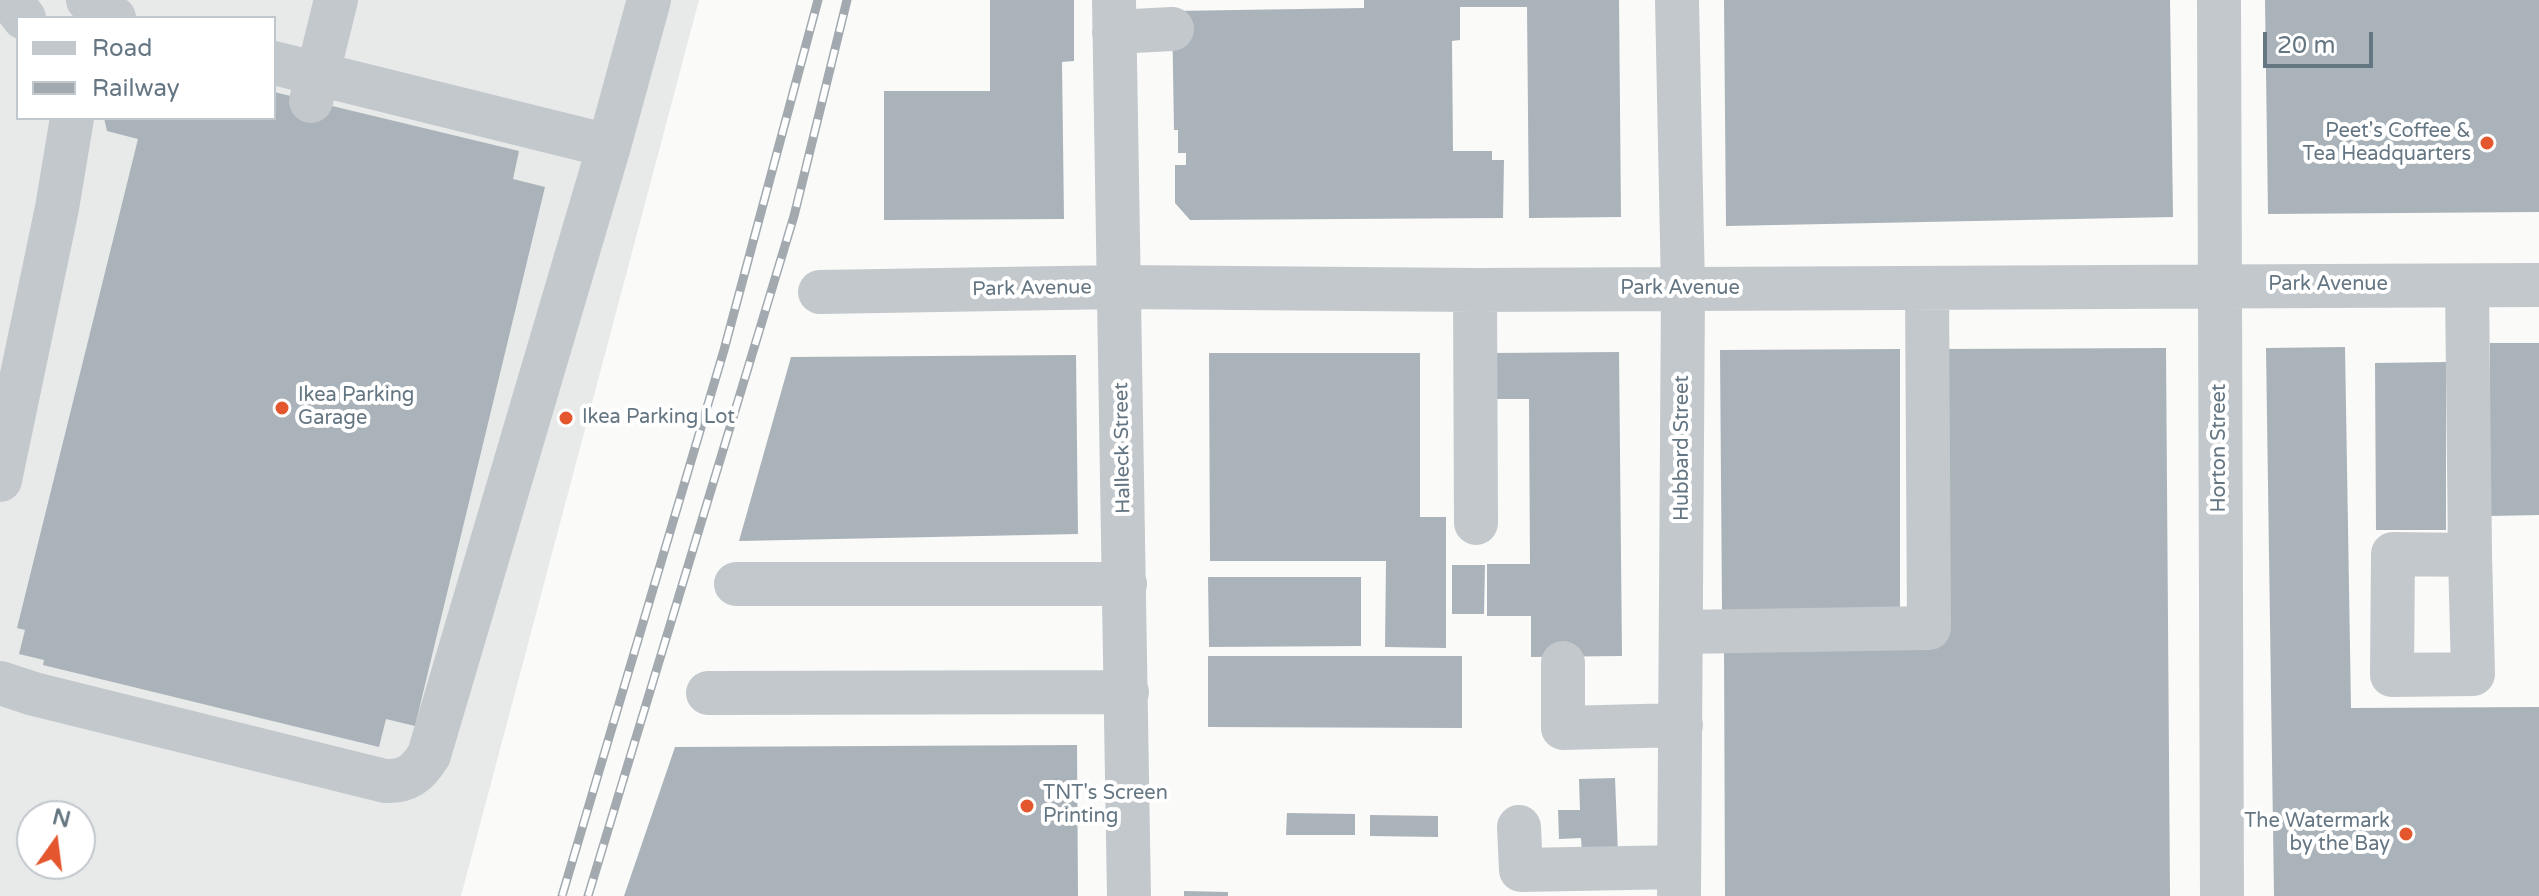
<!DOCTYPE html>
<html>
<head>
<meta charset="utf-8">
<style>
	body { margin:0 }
	#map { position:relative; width:2539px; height:896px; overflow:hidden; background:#fafaf8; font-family:"Varela Round",sans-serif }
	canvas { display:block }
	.legend { position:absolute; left:16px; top:16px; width:260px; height:104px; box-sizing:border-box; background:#fff; border:2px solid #c1c8cd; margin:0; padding:10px 14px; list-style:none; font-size:24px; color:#657683 }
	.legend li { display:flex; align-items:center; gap:16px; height:40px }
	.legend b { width:40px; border:2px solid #c1c8cd }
	.north { position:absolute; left:16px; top:800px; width:80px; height:80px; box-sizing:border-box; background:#fff; border:2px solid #c1c8cd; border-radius:50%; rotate:14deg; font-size:22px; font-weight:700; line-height:32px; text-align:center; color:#657683 }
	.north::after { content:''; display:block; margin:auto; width:28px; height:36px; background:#e4572e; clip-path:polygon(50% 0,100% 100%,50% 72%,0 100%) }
	.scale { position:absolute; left:2263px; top:32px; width:110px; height:36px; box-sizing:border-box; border:4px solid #657683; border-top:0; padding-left:10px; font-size:24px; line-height:28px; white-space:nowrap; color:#657683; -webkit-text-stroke:6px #fff; paint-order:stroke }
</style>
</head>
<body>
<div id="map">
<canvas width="2539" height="896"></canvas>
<ul class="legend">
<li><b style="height:10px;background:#c3c8cc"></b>Road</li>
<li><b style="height:10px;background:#a2aab0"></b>Railway</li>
</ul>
<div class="north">N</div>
<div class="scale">20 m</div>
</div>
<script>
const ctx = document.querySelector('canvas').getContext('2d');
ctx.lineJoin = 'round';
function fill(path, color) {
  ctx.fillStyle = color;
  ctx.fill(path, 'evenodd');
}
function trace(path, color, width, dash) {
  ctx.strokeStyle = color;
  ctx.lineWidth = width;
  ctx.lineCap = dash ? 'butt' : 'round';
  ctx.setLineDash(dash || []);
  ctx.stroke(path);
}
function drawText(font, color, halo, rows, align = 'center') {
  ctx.font = font + ' "Varela Round",sans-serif';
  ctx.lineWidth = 8;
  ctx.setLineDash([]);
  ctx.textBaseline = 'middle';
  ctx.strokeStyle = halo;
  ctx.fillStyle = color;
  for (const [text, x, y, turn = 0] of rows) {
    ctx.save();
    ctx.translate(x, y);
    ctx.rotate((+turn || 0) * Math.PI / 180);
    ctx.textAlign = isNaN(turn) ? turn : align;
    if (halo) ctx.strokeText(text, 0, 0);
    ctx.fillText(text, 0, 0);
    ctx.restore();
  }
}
const built = new Path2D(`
	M0,0H699L461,896H0ZM18,18H274V118H18ZM32,816H80V864H32Z`);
const building = new Path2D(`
	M990,0H1074V61L1062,62L1064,219L884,220V91H990Z
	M1364,0H1619L1621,217L1529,218L1527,7H1460V40L1452,41L1453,151H1492V160H1504L1503,218L1190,220L1175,203V165H1186V153H1178V130H1174L1172,11L1364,8Z
	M1724,0H2170L2173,217L1726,226Z
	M2265,0H2539V212L2268,214Z
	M274,92L519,151L513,179L545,187L415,726L386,719L379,747L43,665L44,660L19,654L25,630L17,628L138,139L107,131L104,118H274Z
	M2490,343H2539V515L2490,516Z
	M2345,347L2351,708L2539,707V896H2274L2266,348Z
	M2166,348L2170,896H1725L1724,643H1944L1945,349Z
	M1900,349V608L1722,610L1720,350Z
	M1619,352L1622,656L1531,657V616H1487V564H1530L1529,399H1492V353Z
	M1209,353H1420V517H1446V648L1385,647L1386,561H1210Z
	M1076,355L1078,534L739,541L791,357Z
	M2446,362V530H2376L2375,363Z
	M1452,565H1485L1484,614H1452Z
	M1208,577H1361V646L1209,647Z
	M1208,656H1462V728L1208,727Z
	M1077,745L1078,896H624L675,747Z
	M1615,778L1618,853L1582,854L1581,838L1559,839L1558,810H1580L1579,779Z
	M1287,813L1355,814V835H1286Z
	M1370,815L1438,816V837L1370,836Z
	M1184,891L1228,892V896H1184Z`);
const minor = new Path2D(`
	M10,0L24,18
	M88,0L114,18
	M1114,0L1129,896
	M1677,0L1683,289L1679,896
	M2219,0L2222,896
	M1114,32L1172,29
	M274,63L609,146
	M311,101L336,0
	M2467,286L2470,555L2393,554L2392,675L2473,674L2470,555
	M1475,290L1476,523
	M820,292L1120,287L1475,290L2539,285
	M0,480L57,208L72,118
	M736,584H1125
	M1682,632L1929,628L1927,288
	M1563,663V728L1681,725
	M0,683L34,694L385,781C407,782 418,773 429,755L609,146L649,0
	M708,693L1127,692
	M1519,827L1521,870L1679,867`);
const rail = new Path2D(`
	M562,896L724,350L818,0
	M588,896L794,216L847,0`);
const markers = [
	[2487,143,8,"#e4572e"],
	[282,408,8,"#e4572e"],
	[566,418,8,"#e4572e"],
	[1027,806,8,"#e4572e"],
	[2406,834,8,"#e4572e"]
];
const poiNames = [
	["Peet's Coffee &",2471,132,"right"],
	["Tea Headquarters",2471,155,"right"],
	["Ikea Parking",298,396],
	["Garage",298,419],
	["Ikea Parking Lot",582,418],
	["TNT's Screen",1043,794],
	["Printing",1043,817],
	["The Watermark",2390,822,"right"],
	["by the Bay",2390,845,"right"]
];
const streetNames = [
	["Park Avenue",2328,285],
	["Park Avenue",1032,289,-1],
	["Park Avenue",1680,289],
	["Halleck Street",1123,448,-91],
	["Hubbard Street",1683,448,-90],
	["Horton Street",2220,448,-90]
];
fill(built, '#e8e9e9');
fill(building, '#aab3b9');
trace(minor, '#c3c8cc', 44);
trace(rail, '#a2aab0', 9);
trace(rail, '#fff', 6, [18]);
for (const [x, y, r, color] of markers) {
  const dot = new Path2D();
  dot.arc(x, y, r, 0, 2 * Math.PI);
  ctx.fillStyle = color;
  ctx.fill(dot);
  trace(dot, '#fff', 3);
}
drawText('20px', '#657683', '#fff', poiNames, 'left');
drawText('20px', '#657683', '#fff', streetNames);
</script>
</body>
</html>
